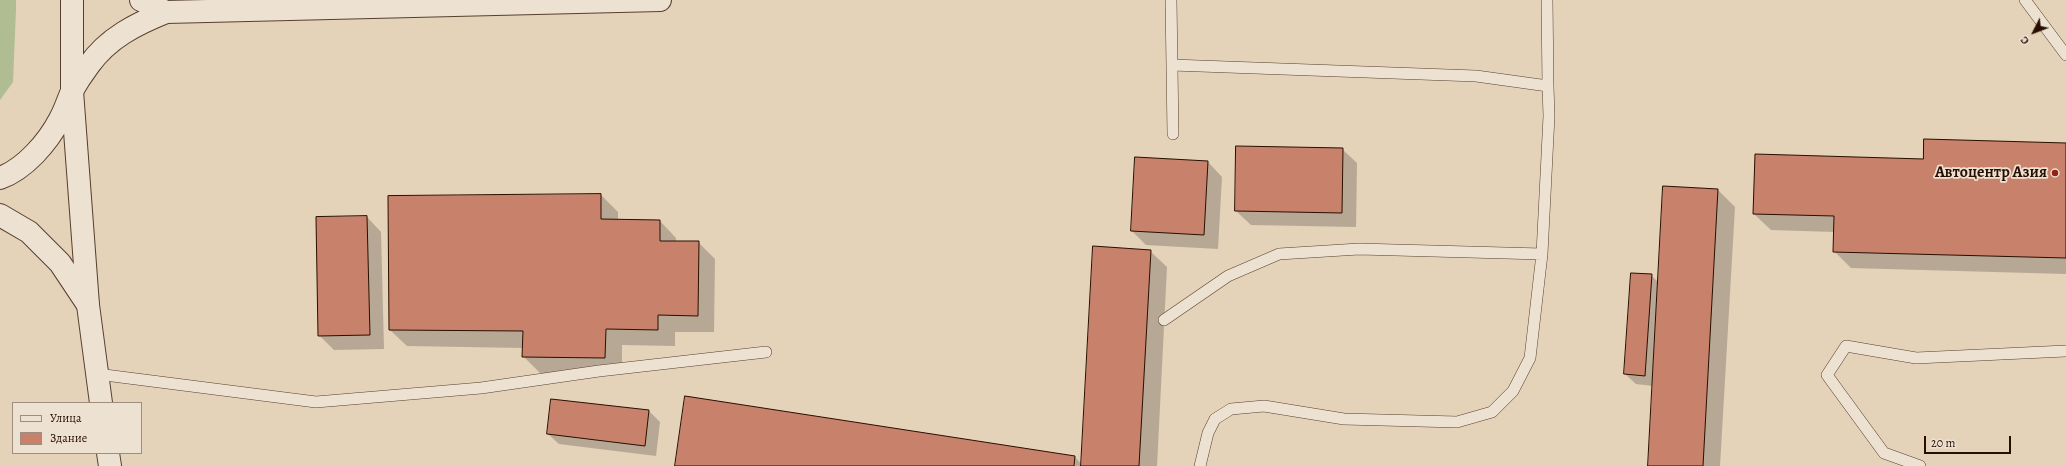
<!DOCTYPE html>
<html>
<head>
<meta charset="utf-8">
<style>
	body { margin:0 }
	#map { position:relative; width:2066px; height:466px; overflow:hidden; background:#e4d2b9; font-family:Alegreya,serif }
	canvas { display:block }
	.legend { position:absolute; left:12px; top:402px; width:130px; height:52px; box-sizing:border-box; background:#ede2d2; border:1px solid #9e8d7e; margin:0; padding:5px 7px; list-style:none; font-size:12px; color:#280e00 }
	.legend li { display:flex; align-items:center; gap:8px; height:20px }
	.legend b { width:20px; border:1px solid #9e8d7e }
	.north { position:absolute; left:2014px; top:12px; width:40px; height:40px; -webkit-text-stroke:3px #ede2d2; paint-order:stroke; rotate:228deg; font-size:11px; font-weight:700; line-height:16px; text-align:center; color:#280e00 }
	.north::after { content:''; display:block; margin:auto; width:14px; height:18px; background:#280e00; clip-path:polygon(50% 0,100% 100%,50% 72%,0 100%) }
	.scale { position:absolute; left:1924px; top:436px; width:87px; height:18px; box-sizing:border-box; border:2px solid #280e00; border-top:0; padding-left:5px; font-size:12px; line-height:14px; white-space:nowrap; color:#280e00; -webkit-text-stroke:3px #ede2d2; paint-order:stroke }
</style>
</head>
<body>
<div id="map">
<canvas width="2066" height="466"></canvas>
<ul class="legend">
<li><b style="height:5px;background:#ede2d2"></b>Улица</li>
<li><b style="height:11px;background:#c8816b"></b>Здание</li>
</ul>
<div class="north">С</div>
<div class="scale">20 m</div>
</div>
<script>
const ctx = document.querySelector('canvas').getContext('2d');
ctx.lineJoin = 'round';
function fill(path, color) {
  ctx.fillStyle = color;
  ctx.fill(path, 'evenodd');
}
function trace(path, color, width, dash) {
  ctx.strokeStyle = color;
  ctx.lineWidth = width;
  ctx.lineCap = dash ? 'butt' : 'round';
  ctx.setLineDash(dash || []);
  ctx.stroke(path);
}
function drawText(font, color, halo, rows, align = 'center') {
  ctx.font = font + ' Alegreya,serif';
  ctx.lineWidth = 3.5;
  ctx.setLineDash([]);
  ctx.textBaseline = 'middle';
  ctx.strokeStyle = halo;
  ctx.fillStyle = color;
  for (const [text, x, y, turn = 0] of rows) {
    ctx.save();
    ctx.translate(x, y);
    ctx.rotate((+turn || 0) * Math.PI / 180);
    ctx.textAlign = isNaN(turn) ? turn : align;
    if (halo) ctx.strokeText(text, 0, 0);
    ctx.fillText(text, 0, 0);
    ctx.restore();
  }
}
const green = new Path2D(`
	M0,0H16V9L13,82L0,100Z`);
const shadow = new Path2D(`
	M2066,144V274L1851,268L1834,251L1835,232L1771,230L1754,214L1924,160Z
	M1342,149L1357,163L1356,227L1251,225L1236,211Z
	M1208,162L1222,177L1218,249L1146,245L1132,231Z
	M1664,187L1718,190L1735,207L1720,466H1649L1653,386L1636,384L1625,374L1651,275L1659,283Z
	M601,195L618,212V221H660L676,238V242H698L715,259L714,332H675V346L622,345V374L540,373L523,356L524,348L407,346L390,330Z
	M367,217L381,232L384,349L334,350L319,335Z
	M1150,251L1167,267L1157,466H676L1075,457L1082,465Z
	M552,400L649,411L660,422L656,456L559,444L548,434Z`);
const building = new Path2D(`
	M1924,139L2066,143V258L1833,252L1834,216L1753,214L1755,154L1923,159Z
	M1236,146L1343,148L1342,213L1235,211Z
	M1135,157L1208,161L1204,235L1131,231Z
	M1663,186L1718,189L1703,466H1648Z
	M601,194V219L660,220V241H699L698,316L658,315V330L606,329L605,358L522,357L523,331L389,330L388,196Z
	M367,216L370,335L318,336L316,217Z
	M1093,246L1151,250L1139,466H1081Z
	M1631,273L1652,274L1645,376L1624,374Z
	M685,396L1075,456L1074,466H675Z
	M551,399L649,410L645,446L547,434Z`);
const service = new Path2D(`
	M1171,0L1173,134
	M1547,0L1548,86
	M2025,0L2066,55
	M1172,65L1476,76L1548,86L1549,116L1542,254L1530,358L1513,391L1492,412L1457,422L1344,419L1264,406L1231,409L1215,419L1208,433L1200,466
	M1164,320L1228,276L1279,254L1359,249L1542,254
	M97,374L316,402L481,388L599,371L766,352
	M1920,466L1884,453L1827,375L1846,346L1916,358L2066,351`);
const minor = new Path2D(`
	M72,91L88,305L101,403
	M108,453L110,466`);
const tertiary = new Path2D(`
	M72,0V91
	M141,0L166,12
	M0,178C25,169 48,142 60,119C65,110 68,100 72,91C77,82 83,73 89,65C108,38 136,24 166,12L660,0
	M0,215L29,232L60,263L88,305`);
const markers = [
	[2055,173,4,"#8f2418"]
];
const poiNames = [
	["Автоцентр Азия",2047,173]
];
fill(green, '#b0bd92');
fill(shadow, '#0003');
fill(building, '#c8816b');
trace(building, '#280e00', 1);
trace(service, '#573f2e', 12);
trace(minor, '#573f2e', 24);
trace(tertiary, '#573f2e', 24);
trace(service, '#ede2d2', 11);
trace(minor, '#ede2d2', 22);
trace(tertiary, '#ede2d2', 22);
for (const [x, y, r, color] of markers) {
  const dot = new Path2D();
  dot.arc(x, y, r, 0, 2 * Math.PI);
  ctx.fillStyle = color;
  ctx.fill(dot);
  trace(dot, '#ede2d2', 1.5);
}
drawText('bold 16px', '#280e00', '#ede2d2', poiNames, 'right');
</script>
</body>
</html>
